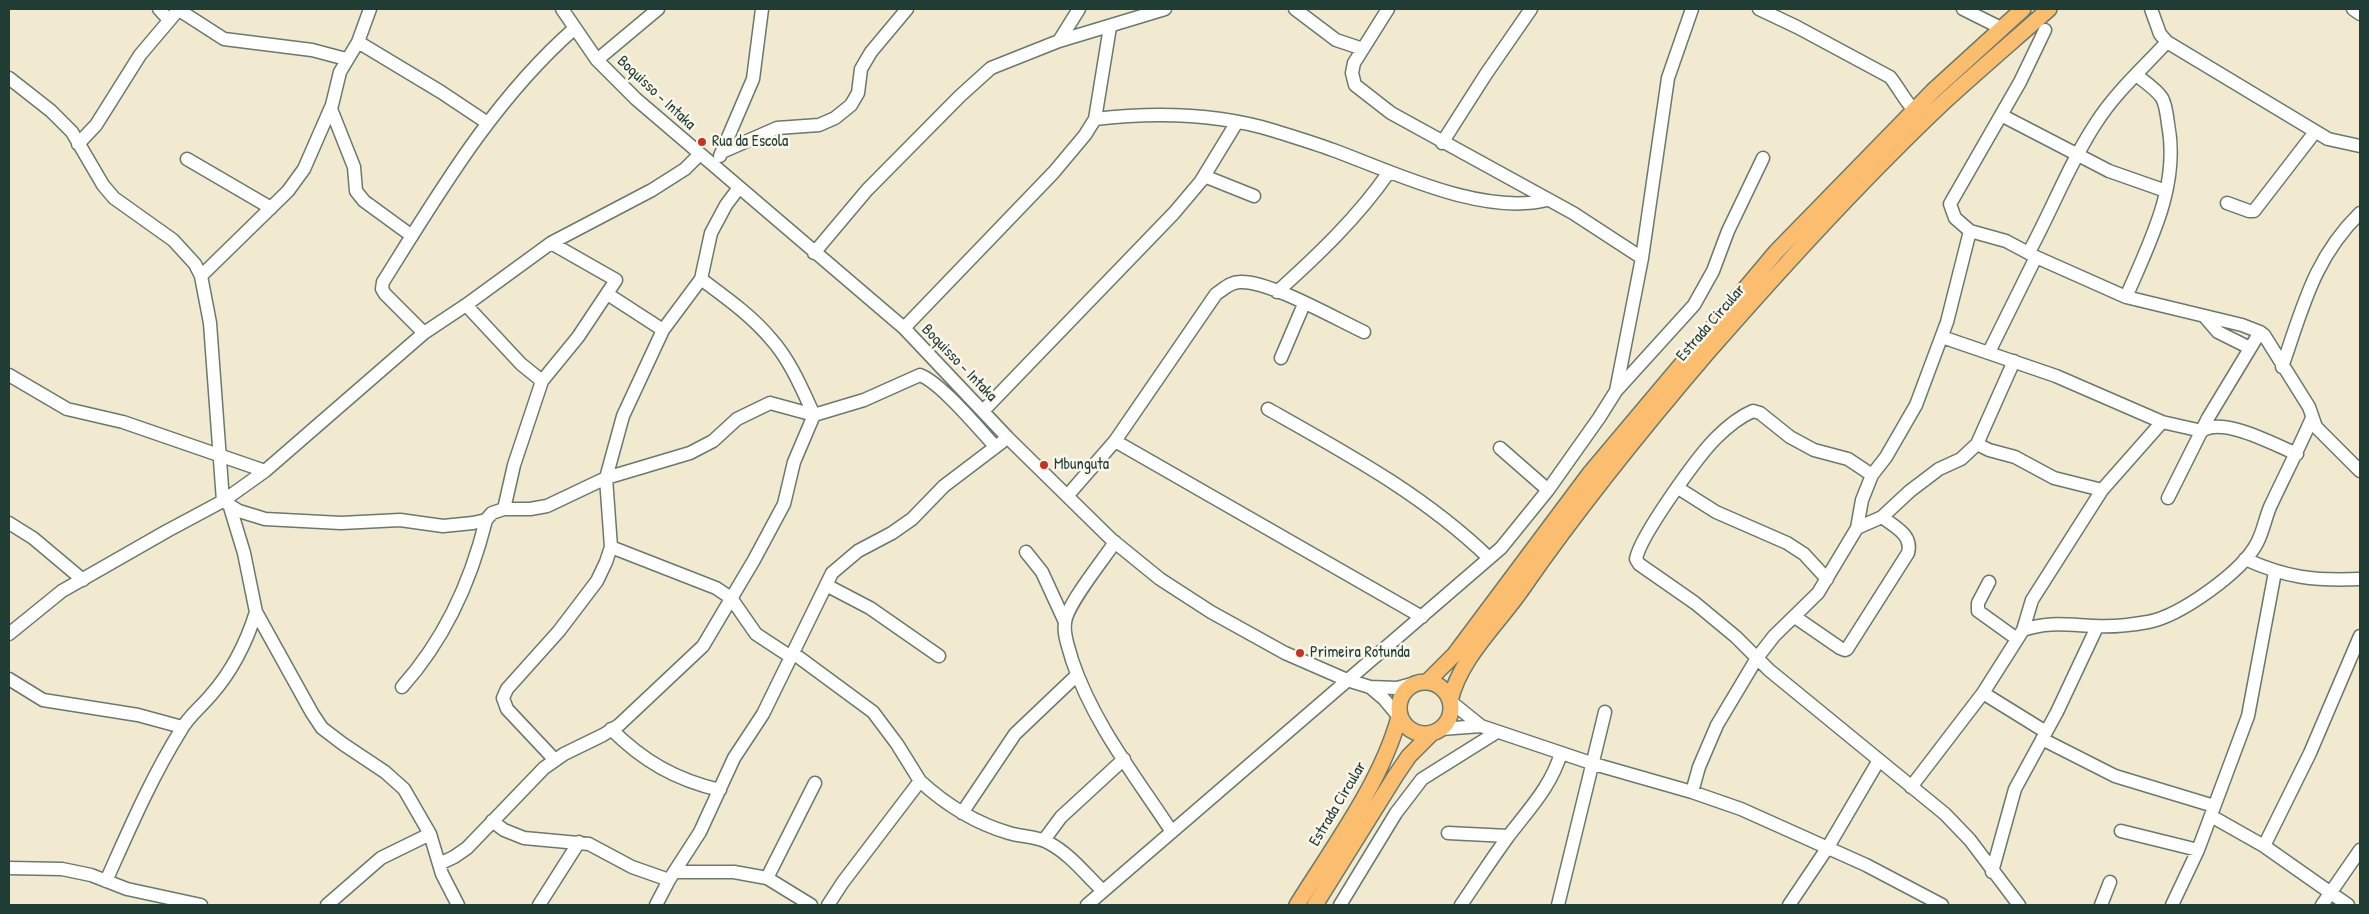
<!DOCTYPE html>
<html>
<head>
<meta charset="utf-8">
<style>
	body { margin:0 }
	#map { position:relative; width:2369px; height:914px; overflow:hidden; background:#f1ead1; font-family:"Patrick Hand",sans-serif }
	canvas { display:block }
	.frame { position:absolute; inset:0; border:10px solid #1f3d34; pointer-events:none }
</style>
</head>
<body>
<div id="map">
<canvas width="2369" height="914"></canvas>
<div class="frame"></div>
</div>
<script>
const ctx = document.querySelector('canvas').getContext('2d');
ctx.lineJoin = 'round';
function trace(path, color, width, dash) {
  ctx.strokeStyle = color;
  ctx.lineWidth = width;
  ctx.lineCap = dash ? 'butt' : 'round';
  ctx.setLineDash(dash || []);
  ctx.stroke(path);
}
function drawText(font, color, halo, rows, align = 'center') {
  ctx.font = font + ' "Patrick Hand",sans-serif';
  ctx.lineWidth = 5;
  ctx.setLineDash([]);
  ctx.textBaseline = 'middle';
  ctx.strokeStyle = halo;
  ctx.fillStyle = color;
  for (const [text, x, y, turn = 0] of rows) {
    ctx.save();
    ctx.translate(x, y);
    ctx.rotate((+turn || 0) * Math.PI / 180);
    ctx.textAlign = isNaN(turn) ? turn : align;
    if (halo) ctx.strokeText(text, 0, 0);
    ctx.fillText(text, 0, 0);
    ctx.restore();
  }
}
const minor = new Path2D(`
	M159,9L169,20
	M562,9L597,60L636,99L904,328L1008,438L1112,540L1160,579L1211,612L1285,653L1347,680L1370,687L1397,688L1419,682
	M1295,9L1336,40L1363,49
	M1388,9L1354,63L1352,73L1355,85L1391,113L1573,213L1642,258
	M1759,9L1797,27L1890,77C1899,88 1904,100 1914,110
	M1963,9L2001,28
	M2151,9L2160,34L2167,42L2328,139L2360,146
	M2353,9L2360,14
	M179,10L224,39L312,50L346,59
	M2045,30L2020,82L1950,204L1955,218L1970,231L2006,241L2036,257L2126,297L2242,325L2260,332L2264,335L2309,407L2316,427L2360,471
	M1059,41L1079,9
	M358,42L441,92L486,122
	M597,60L658,9
	M9,78L51,111L72,132L103,185L114,198L173,240L195,264L201,276L210,323L223,501L239,511L265,519L341,523L400,520L443,526L473,523L486,520L492,513L504,509H530L547,506L606,478L690,453L713,441L737,419L770,403L814,415L864,400L920,375C941,383 978,428 995,446
	M331,109L354,167L356,191L364,201L412,236
	M2001,115L2109,171L2166,191
	M1095,119C1156,112 1216,113 1275,131C1294,137 1314,143 1333,150C1393,172 1482,216 1547,200
	M1442,143L1486,74L1531,9
	M78,144L96,125L140,55L179,9
	M722,152L777,128L819,125L835,118L851,105L858,93L861,69L871,52L907,9
	M720,156L753,79L762,9
	M187,159L271,208
	M1204,176L1254,196
	M2227,203L2249,211H2254L2315,132
	M2029,252C2052,210 2069,164 2096,123C2115,93 2143,68 2167,42
	M814,253L867,190L960,96L991,68L1059,41L1165,9
	M201,276L288,191L304,169L332,105L340,72L358,42L370,9
	M1277,292C1318,255 1358,217 1389,172
	M609,295L663,330
	M2126,297C2150,242 2180,185 2168,124C2167,116 2166,105 2162,98C2156,89 2145,82 2136,75
	M466,305L521,364L542,381
	M2205,317L2218,332L2250,348
	M904,328L1054,172L1085,135L1095,119L1110,27
	M424,333L385,294L382,289L383,282C440,191 494,99 575,28
	M1942,337L2056,376L2162,422L2202,431C2223,416 2275,445 2297,454
	M1989,352L2036,257
	M1281,358L1304,304
	M2282,367C2303,307 2314,258 2360,213
	M9,375L67,409L123,422L265,471
	M1616,391L1694,305L1713,271L1728,231L1763,158
	M1268,409C1346,453 1424,495 1489,558
	M983,411L1174,213L1201,181L1237,122
	M1115,441L1422,617
	M1977,444L1989,450L2015,457L2054,478L2102,490
	M1500,448L1548,490
	M1872,475L1848,459L1814,450L1790,437L1760,413L1753,411C1739,417 1727,427 1716,438C1698,456 1640,536 1636,559L1639,564L1695,603L1736,637L1769,670L1945,814L1970,840L2019,905
	M1678,488L1716,512L1787,543L1804,554L1827,579
	M1068,495L1115,441L1216,294C1224,289 1230,282 1240,282C1268,280 1336,319 1364,332
	M2168,498L2208,418L2260,332
	M230,507L244,553L256,612L312,713L322,728L343,744L385,772L404,789L430,834L442,874L458,905
	M504,509L514,465L542,381L578,337L616,280L551,243
	M9,523L33,538L83,580
	M1857,528L1882,517L1910,491L1939,469L1961,459L1977,444L2014,361
	M1115,542C1104,559 1066,605 1065,623C1063,635 1069,648 1072,660C1093,723 1136,777 1172,832
	M611,547L716,588L731,598L756,634L791,657
	M1026,552L1042,572L1065,622
	M2245,559C2287,578 2315,581 2360,579
	M1989,582L1978,603V611L2017,639
	M826,585L870,608L939,656
	M1795,617L1840,648L1845,650L1847,649L1908,553C1913,535 1895,527 1882,517
	M2023,630C2047,621 2070,625 2095,626C2111,627 2131,625 2148,622C2180,616 2242,572 2257,543C2263,532 2265,519 2270,507C2284,477 2299,448 2312,418
	M9,634L62,591L167,531L223,501L265,471L424,333L466,305L551,243L652,190L685,169L700,154
	M793,653L873,712L897,744L920,781L843,882L828,905
	M9,679L43,700L138,715L182,727
	M402,687C444,640 471,581 486,520
	M1370,687L1384,699L1399,717
	M1983,693L2046,732
	M1450,701L1481,726
	M611,729C643,761 676,780 720,790
	M1441,729L1481,726L1594,764L1692,792L1741,809L1866,865L1942,905
	M2042,739L2115,776L2214,806
	M554,759L507,709L503,698L507,689L559,631L597,581L606,562L611,547L606,478L623,416L663,330L701,279L711,233L726,205L738,189
	M920,781C946,805 975,823 1009,833C1022,837 1037,836 1049,843C1070,854 1086,875 1103,891
	M1911,787L1983,693L2023,630L2032,600L2102,490L2162,422
	M1692,792L1699,767L1717,725L1757,658L1774,636L1818,593L1857,528L1862,500L1872,475L1886,457L1916,405L1947,322L1970,231
	M962,813L1015,734L1077,675
	M2211,816L2264,846L2348,905
	M492,821L504,830L524,838L589,844L632,867L669,880
	M2121,831L2198,850
	M1448,833L1508,836
	M1044,840L1061,817L1124,759
	M2264,846L2310,753L2360,636
	M439,864L454,857L467,848L544,768L564,754L603,735L619,725L703,646L754,560L784,504L794,462L814,415C802,389 790,360 771,339C751,315 725,297 701,279
	M9,868L62,869L91,875L127,889L201,905
	M675,872H734L767,878L811,905
	M1992,872L2015,789L2057,712L2097,627
	M767,878L815,783
	M106,881C129,830 151,778 181,730C188,717 201,707 211,695C233,670 246,644 256,612
	M327,905L381,858L430,834
	M539,905L579,842
	M656,905L669,880L700,832L734,758L763,714L832,573L858,551L892,533L912,519L944,486L1002,442
	M1087,905L1501,548L1548,490L1599,418L1616,391L1642,258L1668,78L1692,9
	M1340,905L1396,813L1422,779L1497,732
	M1461,905C1476,883 1491,860 1507,838C1528,810 1551,787 1561,753
	M1558,905L1605,712
	M1789,905L1828,847L1879,760
	M2101,905L2110,882
	M2172,905L2198,850L2248,716L2275,572
	M2322,905L2360,850`);
const major = new Path2D(`
	M1399 708a26 26 0 1 1 52 0a26 26 0 1 1-52 0Z
	M1427,682L1455,654L1591,472L1776,252L1933,91L2023,9
	M1450,701C1460,658 1497,625 1522,589C1579,507 1642,429 1707,353C1783,266 1861,180 1945,101C1979,70 2014,40 2049,9
	M1297,905C1333,847 1381,783 1399,717
	M1315,905L1396,775L1409,756L1432,733`);
const markers = [
	[702,142,5,"#c8321e"],
	[1044,465,5,"#c8321e"],
	[1300,653,5,"#c8321e"]
];
const streetNames = [
	["Boquisso - Intaka",656,93,43],
	["Estrada Circular",1711,323,-49],
	["Boquisso - Intaka",959,363,46],
	["Estrada Circular",1338,804,-59]
];
const poiNames = [
	["Rua da Escola",712,142],
	["Mbunguta",1054,465],
	["Primeira Rotunda",1310,653]
];
trace(minor, '#687a6b', 15);
trace(major, '#687a6b', 18);
trace(minor, '#fff', 12);
trace(major, '#fbbd6e', 15);
for (const [x, y, r, color] of markers) {
  const dot = new Path2D();
  dot.arc(x, y, r, 0, 2 * Math.PI);
  ctx.fillStyle = color;
  ctx.fill(dot);
  trace(dot, '#fbf7ec', 2);
}
drawText('16px', '#1f3d34', '#fbf7ec', streetNames);
drawText('16px', '#1f3d34', '#fbf7ec', poiNames, 'left');
</script>
</body>
</html>
